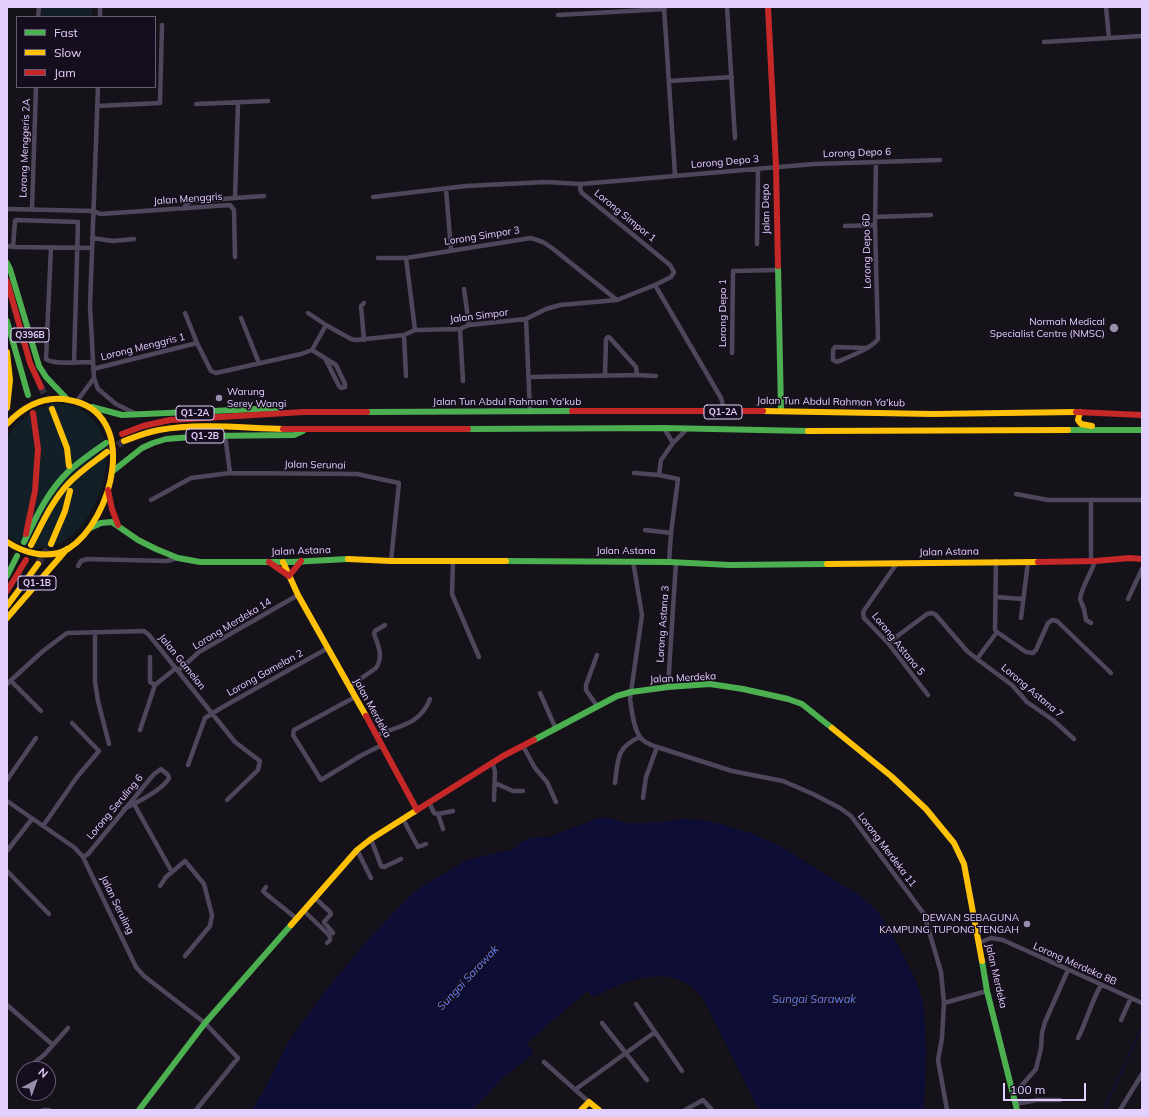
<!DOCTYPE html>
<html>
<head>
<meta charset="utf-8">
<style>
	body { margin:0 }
	#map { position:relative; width:1149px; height:1117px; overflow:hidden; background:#16121a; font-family:Mulish,sans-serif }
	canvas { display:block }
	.frame { position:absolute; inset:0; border:8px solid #e3cffc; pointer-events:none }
	.legend { position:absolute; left:16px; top:16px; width:140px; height:72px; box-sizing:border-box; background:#160e1e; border:1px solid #685b77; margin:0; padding:5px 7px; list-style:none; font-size:12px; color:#e3cffc }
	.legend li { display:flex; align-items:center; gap:8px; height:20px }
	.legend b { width:20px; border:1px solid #685b77 }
	.north { position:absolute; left:16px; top:1061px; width:40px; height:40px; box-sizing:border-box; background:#160e1e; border:1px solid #685b77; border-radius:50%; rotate:41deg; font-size:11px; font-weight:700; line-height:16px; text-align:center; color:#e3cffc }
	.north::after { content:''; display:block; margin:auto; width:14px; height:18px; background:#9b8dad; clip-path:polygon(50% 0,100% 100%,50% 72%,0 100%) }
	.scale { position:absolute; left:1003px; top:1083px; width:83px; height:18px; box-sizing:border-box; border:2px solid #e3cffc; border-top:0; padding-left:5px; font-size:12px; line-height:14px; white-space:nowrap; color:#e3cffc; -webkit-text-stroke:3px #160e1e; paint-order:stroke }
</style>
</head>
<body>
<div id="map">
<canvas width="1149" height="1117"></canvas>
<div class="frame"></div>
<ul class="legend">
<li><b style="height:5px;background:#4caf50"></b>Fast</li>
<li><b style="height:5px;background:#ffc107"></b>Slow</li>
<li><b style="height:5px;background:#c62828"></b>Jam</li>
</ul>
<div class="north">N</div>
<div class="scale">100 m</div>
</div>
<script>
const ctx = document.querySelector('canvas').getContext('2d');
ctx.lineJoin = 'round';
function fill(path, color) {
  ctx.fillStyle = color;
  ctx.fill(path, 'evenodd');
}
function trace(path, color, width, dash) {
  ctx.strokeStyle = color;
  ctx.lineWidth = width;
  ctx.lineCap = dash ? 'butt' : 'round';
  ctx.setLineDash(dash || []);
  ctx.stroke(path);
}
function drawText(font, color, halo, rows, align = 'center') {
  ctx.font = font + ' Mulish,sans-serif';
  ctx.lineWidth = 3;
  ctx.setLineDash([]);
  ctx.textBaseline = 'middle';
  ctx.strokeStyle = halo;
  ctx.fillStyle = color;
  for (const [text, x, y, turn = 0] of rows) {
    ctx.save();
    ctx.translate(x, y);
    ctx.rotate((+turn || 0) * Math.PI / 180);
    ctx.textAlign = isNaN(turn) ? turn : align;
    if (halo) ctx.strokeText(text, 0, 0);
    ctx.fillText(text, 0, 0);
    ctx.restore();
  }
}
const green = new Path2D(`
	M41,7H92V17H41Z
	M58,403C70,405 82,408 91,417C129,455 89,555 33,548C23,546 13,541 7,534V437C19,419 36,406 58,403Z`);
const water = new Path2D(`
	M598,818H608L626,823H639L662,822L684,819L700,820L717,823L751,833L778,845L862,897L878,912L898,945L917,983L922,999L924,1010L926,1054L924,1110H759L703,999C683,971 653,973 624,983C614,986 605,992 595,996H592L587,991L586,992L528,1042L527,1044L533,1051L532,1055L504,1077L472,1110H252L264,1090L288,1042L303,1022L323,994L370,937L415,891L465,861L491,854L508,851L514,849L521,842L530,838L549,837L557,834Z`);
const stream = new Path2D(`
	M1104,1110L1142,1027`);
const primaryTunnel = new Path2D(`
	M41,387L52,409
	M109,451L124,441
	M38,564L51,544`);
const street = new Path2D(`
	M664,7L675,175
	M727,7L735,138
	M1106,7L1109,38
	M558,15L665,9
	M38,17L39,7
	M100,17V7
	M1044,42L1142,36
	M669,81L732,77
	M98,87L90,306L94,378L98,389L116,404L136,414
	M196,104L268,101
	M97,106L160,103L162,25
	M446,189L451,250
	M373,197L466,186L546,182L581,184L814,164L940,160
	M235,198L238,103
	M7,209L94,211L100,214L230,205L234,210L235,257
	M32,209L36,87
	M184,209L186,204L192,201L264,196
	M875,217L931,215
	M845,226L875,225
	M92,238L113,241L134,239
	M757,244L758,169
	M7,246L13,247L92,248
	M13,247L15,221L16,220L78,222L74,363
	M51,247L46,359C53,365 82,362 93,362
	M378,258H406L531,238L543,242L552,248L617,300
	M406,258L415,330
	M655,285L721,398L725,412
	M464,289L469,325
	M364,303L361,306L364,340
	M185,313L197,343L211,371L216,373L301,354L312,350L326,325
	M308,313L326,325L351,339L356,340L404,335L415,330L460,329L469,325L526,319L546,309L560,305L617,300L655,285L671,277L674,272L670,265L582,193L580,189L581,184
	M241,318L259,363
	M526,319L530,412
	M460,329L463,381
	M404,335L406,376
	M865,348L835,347L833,350V360L837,362C848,357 871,349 878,339L875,225L876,162
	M312,350L336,365L345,384V387L341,388L339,386L325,358
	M732,353L733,271L778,270
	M93,369L197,343
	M605,375L606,339L608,337L610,338L636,367L637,375
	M530,377L637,375L656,376
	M77,401L94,378
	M664,428L673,443
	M225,435L230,473
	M634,473L659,475
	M1016,494L1048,500H1142
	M151,500L191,478L230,473L357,474L399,483L391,561
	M1091,500V561
	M645,530L671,533
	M453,561L452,594L479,657
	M633,561L642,615L630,699C632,711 633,727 640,737C644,743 651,745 657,747L732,771L783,781L813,794L840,808L851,816L924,914L941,972L944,1003L942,1038L938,1060L947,1110
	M669,562L671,533L678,479L659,475L661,460L673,443L687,429
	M897,563L865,609L863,613L864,618L888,643L928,695
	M78,566L81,561L87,559L167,561L178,558
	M996,597L1023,599
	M1128,599L1142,569
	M1021,618L1028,562
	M1091,623L1086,620L1084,609L1080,599C1082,586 1091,574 1095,561
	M95,632V682L98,701L109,744
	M997,632L1026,652L1033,653L1036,650L1048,623L1052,620L1057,621L1111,673
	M888,643L927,614L932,613L936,615L967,651L977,659L997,632L995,630L996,561
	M597,655L586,685V690L597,706
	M150,657V682L155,685
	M977,659L1012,685L1027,702L1053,720L1074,739
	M178,671L199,652L298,595
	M11,681L41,711
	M7,684L43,651L67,633L144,631L149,635L235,742L260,761L258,770L227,800
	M349,687L376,668C384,657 378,645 374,634L375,631L385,625
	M668,687L676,562
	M540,693L556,729
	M355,697L294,730L293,735L321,780L362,755L382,745
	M140,730L155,685L176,668
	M377,735C399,726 421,724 430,699
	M523,746L535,768L547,782L556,802
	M492,762L495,771L494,800
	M188,765L205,718L221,708L328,648
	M7,780L36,738
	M495,783L513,791H523
	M615,783C618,760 616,747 640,737
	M643,798L646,777L657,747
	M7,801L75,848L83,857L136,967L144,976L205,1023L238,1058L196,1110
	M429,802L434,813L438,814L453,811
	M134,804L172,872
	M438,814L443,829
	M403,819L418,847L426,844
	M43,826L77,777L99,751L72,723
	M371,839L381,866L384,867L401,859
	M357,850L371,878
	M7,851L32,819
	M83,857L88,854L154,774L161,769L168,775L169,778C163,790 136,803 124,809
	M7,871L49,914
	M160,886L166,877L185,861L204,884L212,915L210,926L185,956
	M266,887L263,891L266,894L296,918
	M315,898L330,912L331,914L324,922L333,933
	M303,910L328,934L330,937V940L327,943
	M978,943L991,938L1003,940L1142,1003
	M944,1003L987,991
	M636,1004L655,1032
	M7,1005L53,1045
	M1121,1020L1131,998
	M602,1023L647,1080
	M1078,1038C1087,1021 1091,1002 1101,985
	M544,1062L589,1102
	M30,1066L45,1054L68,1028
	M576,1089L655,1032L682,1071
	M1014,1094L1036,1069L1041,1048L1042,1033L1045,1022L1068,970
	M1016,1104L1037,1100H1060
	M43,1110H49
	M685,1110L703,1100L712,1110
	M1120,1110L1142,1074`);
const fast = new Path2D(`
	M7,263L10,269L39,366L46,377L67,399
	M778,266L781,411
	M7,321L28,395
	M92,407L122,415L280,408
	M367,412L572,411
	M468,429L664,428L808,431
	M1068,430H1142
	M113,471L142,448L153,443L166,439L205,436L294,435L303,431
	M90,528L101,523L112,522L138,540L156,549L178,558L200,562H291L348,559
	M24,542C36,517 48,491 69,471C80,461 93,452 106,443
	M506,561L669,562L730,565L827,564
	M7,576L17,556
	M534,740L617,696L631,692L668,687L710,684L743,689L788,699L802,704L832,728
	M982,961L987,991L1017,1110
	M139,1110L205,1023L291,925`);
const slow = new Path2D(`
	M7,352L10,380L7,408
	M52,409L67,448L69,466
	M763,411L933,414L1076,412
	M1080,412L1078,420L1081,424L1092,426
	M7,424C24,406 44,395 69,400C141,412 113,521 68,549C48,560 24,553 7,542
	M808,431L1068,430
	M124,441C135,437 147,432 159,430C199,423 242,428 283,429
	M51,544L65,511L70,491
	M31,545C42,524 52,501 68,484C80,471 94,462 107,452
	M348,559L391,561H506
	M283,562L298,595L366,716
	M827,564L1038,562
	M7,606L38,564
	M7,618L67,549
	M832,728L891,776L926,809L954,843L964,864L982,961
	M291,925L357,850L371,839L417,810
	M581,1110L589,1102L599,1110`);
const jam = new Path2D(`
	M768,7L776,166L778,266
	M7,281L30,363L41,387
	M572,411H763
	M1076,412L1142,415
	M283,429H468
	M122,434L143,426L170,420L304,412H367
	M108,490L112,509L118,525
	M26,534L35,491L38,449L33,413
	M269,562L289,576L301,561
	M1038,562L1095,561L1130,558L1142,559
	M7,591L26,560
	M366,716L417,810L503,756L534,740`);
const markers = [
	[1114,328,5,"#9b8dad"],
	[219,398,4,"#9b8dad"],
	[1027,924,4,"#9b8dad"]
];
const shields = [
	[30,335,38],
	[723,412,38],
	[195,413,38],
	[205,436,38],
	[37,583,38]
];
const shieldNames = [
	["Q396B",30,335],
	["Q1-2A",723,412],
	["Q1-2A",195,413],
	["Q1-2B",205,436],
	["Q1-1B",37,583]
];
const streetNames = [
	["Lorong Menggeris 2A",25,148,-88],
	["Lorong Depo 6",857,153,-2],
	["Lorong Depo 3",725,162,-5],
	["Jalan Menggris",188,199,-4],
	["Jalan Depo",766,209,-91],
	["Lorong Simpor 1",625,216,39],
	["Lorong Simpor 3",482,236,-9],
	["Lorong Depo 6D",867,251,-91],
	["Lorong Depo 1",723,313,-90],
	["Jalan Simpor",479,316,-7],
	["Lorong Menggris 1",143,347,-14],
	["Jalan Tun Abdul Rahman Ya'kub",507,402],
	["Jalan Tun Abdul Rahman Ya'kub",831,402,1],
	["Jalan Serunai",315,465,1],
	["Jalan Astana",301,551,-2],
	["Jalan Astana",626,551],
	["Jalan Astana",949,552,-1],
	["Lorong Merdeka 14",232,624,-31],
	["Lorong Astana 3",663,624,-86],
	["Lorong Astana 5",898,644,51],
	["Jalan Gamelan",182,662,51],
	["Lorong Gamelan 2",265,673,-29],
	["Jalan Merdeka",683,678,-3],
	["Lorong Astana 7",1032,691,40],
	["Jalan Merdeka",372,708,61],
	["Lorong Seruling 6",115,807,-50],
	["Lorong Merdeka 11",887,850,53],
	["Jalan Seruling",117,905,64],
	["Lorong Merdeka 8B",1075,964,24],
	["Jalan Merdeka",996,976,77]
];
const poiNames = [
	["Normah Medical",1105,322],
	["Specialist Centre (NMSC)",1105,334],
	["Warung",227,392,"left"],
	["Serey Wangi",227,404,"left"],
	["DEWAN SEBAGUNA",1019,918],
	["KAMPUNG TUPONG TENGAH",1019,930]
];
const waterNames = [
	["Sungai Sarawak",468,978,-47],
	["Sungai Sarawak",814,1000]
];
fill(green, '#121f26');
fill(water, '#0d0d36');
trace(stream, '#0d0d36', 1.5);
trace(primaryTunnel, '#352e3c', 7, [7, 3.5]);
trace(street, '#4e475b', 4.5);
trace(fast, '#4caf50', 6);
trace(slow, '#ffc107', 6);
trace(jam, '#c62828', 6);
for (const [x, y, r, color] of markers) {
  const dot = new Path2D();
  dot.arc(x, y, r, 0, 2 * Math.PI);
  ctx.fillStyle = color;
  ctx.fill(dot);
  trace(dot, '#160e1e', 1.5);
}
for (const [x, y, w] of shields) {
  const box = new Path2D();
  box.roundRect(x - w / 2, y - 7, w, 14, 3);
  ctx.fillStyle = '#160e1e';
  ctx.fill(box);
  trace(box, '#e3cffc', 1);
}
drawText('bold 9px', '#e3cffc', null, shieldNames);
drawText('10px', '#e3cffc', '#160e1e', streetNames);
drawText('10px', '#e3cffc', '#160e1e', poiNames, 'right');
drawText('italic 11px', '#6481f4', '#160e1e', waterNames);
</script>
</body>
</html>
